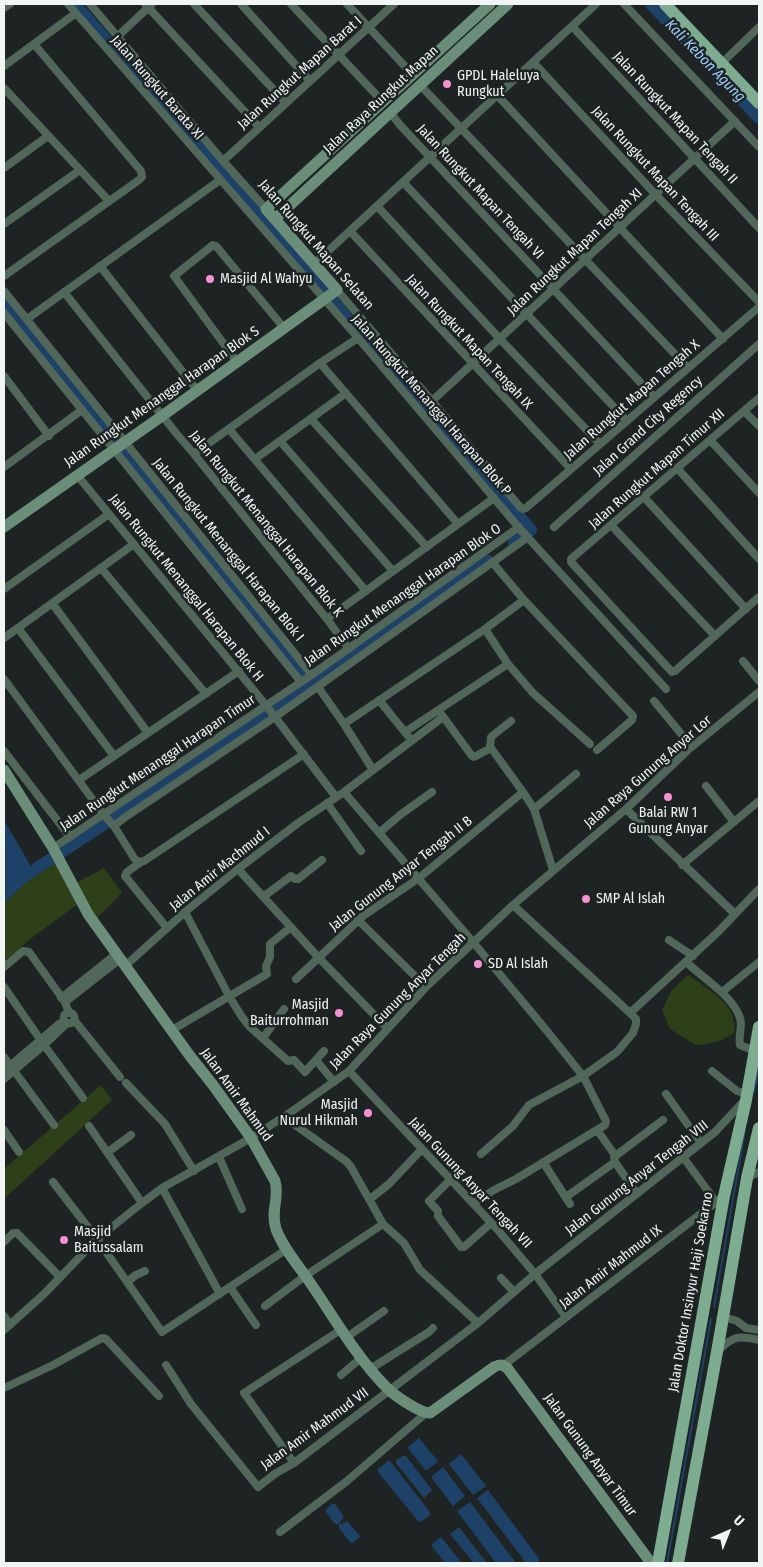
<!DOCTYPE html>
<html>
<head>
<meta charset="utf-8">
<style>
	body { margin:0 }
	#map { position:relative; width:763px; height:1567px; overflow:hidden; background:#1d2423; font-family:"Fira Sans Condensed",sans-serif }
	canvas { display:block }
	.frame { position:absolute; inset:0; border:5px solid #f1f6f5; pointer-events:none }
	.north { position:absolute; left:703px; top:1507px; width:50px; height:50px; -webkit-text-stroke:4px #1d2423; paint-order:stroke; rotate:44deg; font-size:14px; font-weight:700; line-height:20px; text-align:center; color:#f1f6f5 }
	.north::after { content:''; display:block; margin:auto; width:18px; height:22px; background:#f1f6f5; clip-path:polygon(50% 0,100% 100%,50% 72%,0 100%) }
</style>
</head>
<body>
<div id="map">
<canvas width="763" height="1567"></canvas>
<div class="frame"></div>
<div class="north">U</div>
</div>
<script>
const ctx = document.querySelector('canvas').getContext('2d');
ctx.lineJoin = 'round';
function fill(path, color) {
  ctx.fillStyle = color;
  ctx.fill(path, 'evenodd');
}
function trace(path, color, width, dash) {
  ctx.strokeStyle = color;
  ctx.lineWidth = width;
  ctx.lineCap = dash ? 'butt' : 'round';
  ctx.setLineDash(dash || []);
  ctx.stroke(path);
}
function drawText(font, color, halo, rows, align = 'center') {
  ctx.font = font + ' "Fira Sans Condensed",sans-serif';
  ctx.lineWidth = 5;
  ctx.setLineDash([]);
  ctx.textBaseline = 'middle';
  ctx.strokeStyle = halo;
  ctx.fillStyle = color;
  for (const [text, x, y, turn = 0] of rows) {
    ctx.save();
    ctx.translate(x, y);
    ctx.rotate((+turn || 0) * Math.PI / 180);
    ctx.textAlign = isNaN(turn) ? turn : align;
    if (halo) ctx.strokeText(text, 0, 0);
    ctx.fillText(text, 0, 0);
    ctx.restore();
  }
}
const green = new Path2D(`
	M57,861L79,903L33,937L4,961V903L26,883Z
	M104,868L122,893L94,921L74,884Z
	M688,975C700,983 725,999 731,1012C734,1018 734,1026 735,1032L722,1040L701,1045L694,1044L670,1029L662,1010L672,990Z
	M101,1085L112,1100L4,1199V1169Z`);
const water = new Path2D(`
	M4,820L33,870L50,859L53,863L26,883L4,903Z
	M419,1438L437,1460L438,1462L427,1470H425L408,1448V1447Z
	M461,1454L486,1486L473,1495L449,1464Z
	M403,1456H406L432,1490L424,1498L396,1463V1460Z
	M388,1461H390L430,1512V1515L421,1522L418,1521L378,1472V1469Z
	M443,1467L465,1496L453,1506L431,1477Z
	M488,1490L540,1560L536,1563H526L477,1498Z
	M470,1502L516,1563H496L457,1511Z
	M332,1504H335L344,1517L339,1523L342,1524L347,1521L360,1536V1537L353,1543L350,1542L339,1528V1524H335L326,1512V1509Z
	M459,1527L487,1563H474L450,1534Z
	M441,1537L462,1563H445L431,1545Z`);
const stream = new Path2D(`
	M754,1092L759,1067
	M714,1307L745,1131
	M667,1563L711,1319`);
const river = new Path2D(`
	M75,4L531,530L514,543
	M651,4L759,118
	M4,303L311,684
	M37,868L207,757L488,561`);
const street = new Path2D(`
	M68,4L358,338L520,529L666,689
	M90,4L223,161L266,209
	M145,4L259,127
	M194,4L286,103
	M241,4L310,81
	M291,4L383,102
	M347,4L413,75
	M624,4L759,147
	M4,8L10,4
	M572,26L759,228
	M118,36L152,4
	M533,62L656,195L759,302
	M722,63L759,27
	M4,66L76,13
	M420,85L688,368
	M4,88L109,201
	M497,95L723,339
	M390,112L400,125L654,397
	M223,161L394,4
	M4,168L48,136
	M403,182L627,421
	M377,206L500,339L600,444
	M4,224L80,170
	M350,231L571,469
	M314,264L596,4
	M100,266L197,390
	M4,276L139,180L142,177L141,171L34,44
	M337,290L432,401L520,507L523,509L526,508L759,307
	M4,291L312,675
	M64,292L176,433L194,454L327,619L349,649
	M4,313L301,682
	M27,319L220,180
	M237,362L174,276L213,245L216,246L284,328
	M320,363L458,524
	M4,376L49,436
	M759,398L571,559V562L672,672L675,671L759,597
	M432,401L735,121
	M744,411L759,426
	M311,419L427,547
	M229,429L366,591
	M710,440L759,493
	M280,441L393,571
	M194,454L320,363L358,338
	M255,459L346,393
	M4,467L82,410
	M677,468L759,559
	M77,475L265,704L336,797
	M644,497L746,609
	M611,525L715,636
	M554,527L759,344
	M492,562L524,600L633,716L632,720L597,750
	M101,568L206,694
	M4,589L109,514
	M52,603L148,733
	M327,619L494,498
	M18,628L114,756
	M485,629L508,664L533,693L590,744
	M4,638L134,544
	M743,661L759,681
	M4,679L104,815L114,826
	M318,687L344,724L373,770
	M379,700L408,736
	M654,701L692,747
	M439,711L472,756L474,757L491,748L523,792L534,809L553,870
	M344,724L485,629L524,600
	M405,732L508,664
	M490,748L491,737L511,721
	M4,751L70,837
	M304,754L144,861L138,862L134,858L114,826L124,818L275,717L528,537
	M79,780L239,671
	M706,786L734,822
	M344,792L473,942L547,1031L583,1076L606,1121L605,1125L516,1179L494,1190L474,1203
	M327,803L361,851
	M534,809L576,774
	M626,809L735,914
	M379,833L400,815L432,792
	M53,848L310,676L519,527
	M141,862L127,872L125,876L167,928
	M682,865L759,801
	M238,869L318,957L387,1028
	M263,897L291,876L295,879H298L322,860
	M185,912L229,996L242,1017L250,1027L288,1061L294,1060L305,1072L324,1051
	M358,920L426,987
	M669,940L693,956
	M686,962C702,977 733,996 740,1018C743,1026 738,1036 740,1045L755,1051
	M125,966L186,911L238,869L298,823L344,792L443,717
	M4,967L23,951L29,952L65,1002L69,1013
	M296,979L363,916L419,878L523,792
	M4,987L44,1045L83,1098
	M722,992L759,962
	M61,998L116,954
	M65,1002L120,959
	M63.5 1018a5.5 5.5 0 1 1 11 0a5.5 5.5 0 1 1-11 0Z
	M630,1013L718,932L759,889
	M75,1021L120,1077
	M172,1030L267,974L266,966L270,957V944L291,927
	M263,1038L284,1009
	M4,1057L54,1125
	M316,1060L334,1082
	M4,1071L59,1024
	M349,1071L497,1229L535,1274L566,1317
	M712,1071L737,1091L747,1094
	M4,1079L44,1045L67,1023
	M126,1083L165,1124L194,1171
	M666,1094L701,1143
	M284,1117L347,1162L351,1167L383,1224L404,1243L420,1270L478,1323
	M89,1126L142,1203
	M4,1130L19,1152
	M597,1130L615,1155
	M108,1152L131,1135
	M481,1154L513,1126L529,1105L583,1076L617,1052L633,1033L636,1024V1019L630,1013L513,905
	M219,1157L242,1209
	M683,1157L716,1202
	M543,1162L570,1204
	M747,1178L759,1172
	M451,1179L429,1201L438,1211V1216L461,1247H464L491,1223
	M53,1182L97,1239L162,1332L287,1249
	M162,1188L220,1294
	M637,1194L615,1162L614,1157L663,1120
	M566,1197L615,1162
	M370,1199L389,1184L422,1149
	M4,1242L13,1233H17L60,1277
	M501,1278L514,1292
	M127,1282L136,1275L145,1271
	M230,1287L256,1325
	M265,1306L305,1276L383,1224
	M4,1316L10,1325
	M723,1317L737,1321L746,1328L759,1330
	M4,1330L44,1294L97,1239L142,1203L162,1188L251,1138L288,1114L349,1071L426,987L513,905L626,809L688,750L759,692
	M347,1337L384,1311
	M719,1350C734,1335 739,1336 759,1340
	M166,1365L191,1404L258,1487L276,1473L294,1463L478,1323L535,1274L715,1132L744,1101
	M504,1365L724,1196
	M370,1369L429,1332L433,1328
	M341,1375L361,1358
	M4,1388L53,1365L102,1338L106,1339L159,1396
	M294,1463L244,1393L342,1329
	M280,1532L347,1481L426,1413`);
const secondary = new Path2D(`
	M275,219L508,4
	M4,527L162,416L337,290L266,209L490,4
	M4,770L53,848L88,914L190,1056L213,1085L251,1138L275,1181C280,1198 270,1210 276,1229C283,1248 298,1265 309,1281C334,1317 356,1357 387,1388C395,1396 420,1413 430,1413L494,1367C500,1364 503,1364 508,1369L651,1563`);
const primary = new Path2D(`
	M665,4L759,103
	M658,1563L724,1196L746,1100L759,1027
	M678,1563L717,1352L747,1178L759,1128`);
const markers = [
	[447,84,5,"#f591d2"],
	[210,279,5,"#f591d2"],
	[668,797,5,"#f591d2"],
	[586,899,5,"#f591d2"],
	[478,964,5,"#f591d2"],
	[339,1013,5,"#f591d2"],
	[368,1113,5,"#f591d2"],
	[64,1240,5,"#f591d2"]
];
const streetNames = [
	["Jalan Rungkut Mapan Barat I",300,73,-42],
	["Jalan Rungkut Barata XI",157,88,49],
	["Jalan Raya Rungkut Mapan",381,100,-43],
	["Jalan Rungkut Mapan Tengah II",675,118,47],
	["Jalan Rungkut Mapan Tengah III",655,174,47],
	["Jalan Rungkut Mapan Tengah VI",480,192,47],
	["Jalan Rungkut Mapan Selatan",316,245,49],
	["Jalan Rungkut Mapan Tengah XI",575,252,-43],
	["Jalan Rungkut Mapan Tengah IX",469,342,47],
	["Jalan Rungkut Menanggal Harapan Blok S",162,397,-35],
	["Jalan Rungkut Mapan Tengah X",632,400,-41],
	["Jalan Rungkut Menanggal Harapan Blok P",431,405,49],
	["Jalan Grand City Regency",648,426,-42],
	["Jalan Rungkut Mapan Timur XII",657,469,-41],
	["Jalan Rungkut Menanggal Harapan Blok K",266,524,51],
	["Jalan Rungkut Menanggal Harapan Blok I",228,550,51],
	["Jalan Rungkut Menanggal Harapan Blok H",186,588,51],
	["Jalan Rungkut Menanggal Harapan Blok O",403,595,-35],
	["Jalan Rungkut Menanggal Harapan Timur",158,763,-34],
	["Jalan Raya Gunung Anyar Lor",648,772,-41],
	["Jalan Amir Machmud I",220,869,-39],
	["Jalan Gunung Anyar Tengah II B",401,874,-38],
	["Jalan Raya Gunung Anyar Tengah",398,1001,-45],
	["Jalan Amir Mahmud",236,1095,54],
	["Jalan Gunung Anyar Tengah VIII",637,1178,-38],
	["Jalan Gunung Anyar Tengah VII",470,1183,47],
	["Jalan Amir Mahmud IX",611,1267,-38],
	["Jalan Doktor Insinyur Haji Soekarno",691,1292,-80],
	["Jalan Amir Mahmud VII",315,1429,-36],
	["Jalan Gunung Anyar Timur",590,1455,54]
];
const poiNames = [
	["GPDL Haleluya",457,76],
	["Rungkut",457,92],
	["Masjid Al Wahyu",220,279],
	["Balai RW 1",668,813,"center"],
	["Gunung Anyar",668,829,"center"],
	["SMP Al Islah",596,899],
	["SD Al Islah",488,964],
	["Masjid",329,1005,"right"],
	["Baiturrohman",329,1021,"right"],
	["Masjid",358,1105,"right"],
	["Nurul Hikmah",358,1121,"right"],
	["Masjid",74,1232],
	["Baitussalam",74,1248]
];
const waterNames = [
	["Kali Kebon Agung",705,61,46]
];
fill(green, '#2e4017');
fill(water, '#1e4267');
trace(stream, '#1e4267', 2);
trace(river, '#1e4267', 12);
trace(street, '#51675a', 8);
trace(secondary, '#6a8e79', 11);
trace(primary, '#7dac91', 12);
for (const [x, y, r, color] of markers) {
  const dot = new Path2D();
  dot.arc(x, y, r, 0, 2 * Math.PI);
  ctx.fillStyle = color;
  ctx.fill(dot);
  trace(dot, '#1d2423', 2);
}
drawText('14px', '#f1f6f5', '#1d2423', streetNames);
drawText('14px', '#f1f6f5', '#1d2423', poiNames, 'left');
drawText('italic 15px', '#9ccafb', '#1d2423', waterNames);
</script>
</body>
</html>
